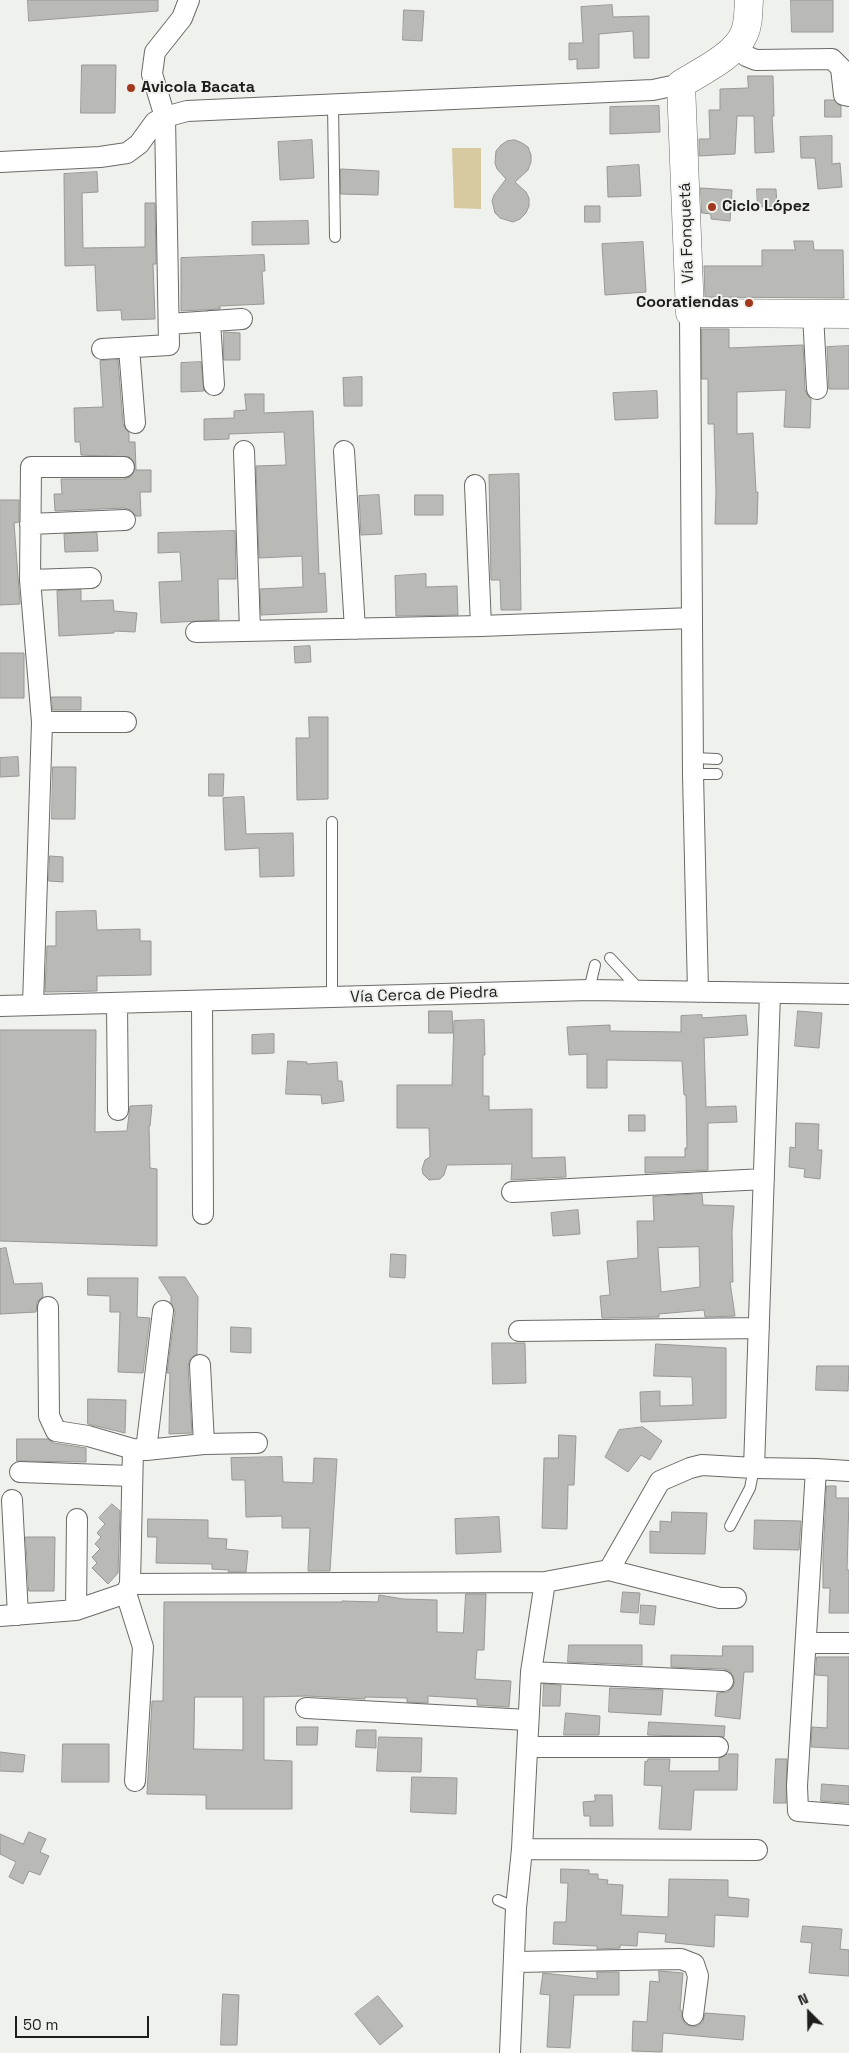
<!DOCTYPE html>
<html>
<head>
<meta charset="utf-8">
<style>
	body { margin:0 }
	#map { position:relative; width:849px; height:2053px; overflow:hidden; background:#eff1ed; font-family:"Space Grotesk",sans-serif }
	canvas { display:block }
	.north { position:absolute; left:784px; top:1988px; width:50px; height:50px; -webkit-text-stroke:4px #eff1ed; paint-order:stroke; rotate:337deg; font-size:14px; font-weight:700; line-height:20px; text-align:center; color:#1d1d1c }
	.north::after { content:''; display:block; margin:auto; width:18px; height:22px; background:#1d1d1c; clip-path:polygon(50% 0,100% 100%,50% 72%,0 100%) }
	.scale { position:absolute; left:15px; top:2016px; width:134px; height:22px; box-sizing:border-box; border:2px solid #1d1d1c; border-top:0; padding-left:6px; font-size:15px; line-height:18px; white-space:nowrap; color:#1d1d1c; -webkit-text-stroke:4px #eff1ed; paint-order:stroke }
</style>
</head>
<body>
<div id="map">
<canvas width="849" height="2053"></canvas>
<div class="north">N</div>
<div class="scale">50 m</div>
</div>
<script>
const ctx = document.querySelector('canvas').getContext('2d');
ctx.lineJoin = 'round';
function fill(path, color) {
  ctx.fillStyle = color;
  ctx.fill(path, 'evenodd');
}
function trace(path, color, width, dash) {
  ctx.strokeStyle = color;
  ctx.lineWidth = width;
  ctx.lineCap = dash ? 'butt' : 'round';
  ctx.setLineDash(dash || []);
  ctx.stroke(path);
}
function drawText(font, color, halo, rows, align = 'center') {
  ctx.font = font + ' "Space Grotesk",sans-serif';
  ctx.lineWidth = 4;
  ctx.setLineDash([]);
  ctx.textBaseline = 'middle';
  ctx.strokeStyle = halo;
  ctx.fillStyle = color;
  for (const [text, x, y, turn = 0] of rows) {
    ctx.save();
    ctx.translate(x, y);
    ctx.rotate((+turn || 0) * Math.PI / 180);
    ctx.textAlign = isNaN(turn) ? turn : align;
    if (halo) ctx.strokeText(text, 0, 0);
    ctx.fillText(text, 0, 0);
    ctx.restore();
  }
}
const green = new Path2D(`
	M452,148H481V209L454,208Z`);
const building = new Path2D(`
	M28,0H158V11L29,21Z
	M791,0H833V32H792Z
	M612,5L613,17L649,16V58H634L633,31L599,34V68L577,69V59L569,60V43H583L581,7Z
	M404,10L424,11L422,41L403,40Z
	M82,65H116L115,113H81Z
	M748,76H773L774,116H772L774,152L755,153L754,116H737L735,154L699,156V139H710L709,110H720V89L748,88Z
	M825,100H834L841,106V117H825Z
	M659,106L660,132L610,134V107Z
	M832,136V164L840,163L842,187L818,189L815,158H801L800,137Z
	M312,140L314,178L280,180L278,142Z
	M515,140L522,143L528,147L531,155V162L528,170L515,182L526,192L529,198V206L526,213L520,219L513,222L500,218L495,213L492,201L494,195L506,179L497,169L495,163L496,151L501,145L507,141Z
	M639,165L641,196L608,197L607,167Z
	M341,169L379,171L378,195L341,194Z
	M97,172L98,192L82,193L83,248L145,247V203H155L156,264H153L155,319L122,320L121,310L97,311L95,265L65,266L64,174Z
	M701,188L732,190L730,221L711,219V214L702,213Z
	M757,189H776L777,206L758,207Z
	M585,206H600V222H585Z
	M308,221L309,244L252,245V222Z
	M794,241H813L814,250H843L844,298L705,297L704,266H762V250H795Z
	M643,242L646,292L605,295L602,244Z
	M264,255L265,271H262L264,304L220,306V309L181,311V258Z
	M702,329H729V348L803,345L805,390L807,395L811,399L810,428L784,427L786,390L737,392V434L753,433L756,492H758L757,524H715L716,492L714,424H708V379H702Z
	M224,332L240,333V360H224Z
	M849,346V389H829L827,347Z
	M118,360L123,424L129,433V442H135L136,470H151V492H140L141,516H136L131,510L124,508L55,511L54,494H62L61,479H124L130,477L134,472V462L129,457L81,455L80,442H75L74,408L103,407L100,361Z
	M201,362L204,391L181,392V363Z
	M362,377V406H344L343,378Z
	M657,391L658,418L615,420L613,393Z
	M245,394H264V413L313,411L319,574L325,573L327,612L261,615L260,589L303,587L302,556L259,558L256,466L286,465L284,432L229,434V439L204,440V419L234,418V411L246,410Z
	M519,474L521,610H501L500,580H491L489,475Z
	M379,495L382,534L361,535L359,496Z
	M415,495H443V515H415Z
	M0,500H19V522L14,523L20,604L0,605Z
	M235,531L236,579H218L219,620L161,623L159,582L182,581L180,552L158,553V533Z
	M97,533L98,551L65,552L64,534Z
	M426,574V587L457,586L458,615L396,616L395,576Z
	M81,590V601L113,600L114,611L137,613L135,632L114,631V633L59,636L57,591Z
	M310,646L311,662L295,663L294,647Z
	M0,653H24V698H0Z
	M52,697H81V710H53Z
	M309,717H328V799L297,800L296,738H309Z
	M18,757L19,776L0,777V758Z
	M53,767H76L75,819H52Z
	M209,774H224L223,796H209Z
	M244,797L246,834L293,833L294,876L260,877L259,848L225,850L223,798Z
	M50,856L63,857V882L49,881Z
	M96,911L97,930L140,929V941H151V975L97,976V991L45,992L47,946H56V912Z
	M429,1011H452L453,1033H429Z
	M798,1011L822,1013L819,1048L795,1046Z
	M702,1015V1018L746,1015L748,1035L704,1038L706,1107L736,1106L737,1122L708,1123V1170L645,1173V1157H685V1148H687L686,1095H684L682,1061L607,1060V1088H587V1054L569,1055L567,1027L610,1025V1031L681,1032V1016Z
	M484,1020L485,1055H483V1096H489V1110L532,1109V1158L565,1157L566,1177L511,1180L512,1164L447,1165L444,1175L440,1179L429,1180L423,1174L422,1169L425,1160L430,1157L429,1128H397V1085H452L454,1021Z
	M0,1030H96L95,1132L127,1131L130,1106L152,1105L150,1126H149L150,1168L157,1169V1246L0,1241Z
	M274,1034V1053L252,1054V1035Z
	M288,1061L307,1062V1064L337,1062L338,1081H342L344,1101L322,1104L321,1095L286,1094Z
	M629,1115H645V1131H629Z
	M796,1123L819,1124L818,1150H822L820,1179L804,1177L805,1169L789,1167L790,1147L795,1148Z
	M702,1194L703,1205L734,1206L732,1232L733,1282H730L735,1316L705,1317L704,1310L659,1314V1317L602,1318L600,1296L610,1295L607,1261L638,1258L637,1221H654L653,1197ZM699,1247L700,1287L661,1292L658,1248Z
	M578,1210L580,1234L553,1236L551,1213Z
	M6,1248L14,1284L42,1283L43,1296L37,1302L36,1312L0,1314V1249Z
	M391,1254L406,1255L405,1278L390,1277Z
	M159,1277H185L198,1297L197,1354L190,1359L188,1366L192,1433L169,1434L170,1373H167L175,1312L171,1303V1297Z
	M88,1278H138L137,1317L150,1318L143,1373L118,1372L120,1312H110V1296L88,1295Z
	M231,1327L251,1328V1353L231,1352Z
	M492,1343H525L526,1383L493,1384Z
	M656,1344L726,1348V1418L641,1422L640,1392L660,1391V1406L693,1405L692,1377L654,1376Z
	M817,1366H849L848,1391L816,1390Z
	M88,1399L126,1400L125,1433L88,1424Z
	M643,1427L662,1441L650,1460L641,1455L628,1472L605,1457L619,1430Z
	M559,1435L576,1436L574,1485H568L567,1529L542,1528L544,1458H558Z
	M17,1439H48L54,1443L86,1448V1462L17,1461Z
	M282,1457L283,1482L313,1483L314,1458L337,1459L330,1571H308L310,1528H282V1516L246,1517L245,1480H232L231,1458Z
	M827,1486H836V1498H849L847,1570H849V1613H829L830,1588H823V1556Z
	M112,1504L120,1511L118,1573L108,1584L92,1568L97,1563L92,1557L100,1549L95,1544L101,1537L97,1533L105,1524L99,1518Z
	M672,1512L707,1513L705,1554L650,1553V1531L660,1532V1521L671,1522Z
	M499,1517L501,1552L456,1554L455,1519Z
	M148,1519L208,1520V1538L227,1539L226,1549L248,1551L246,1572H228L229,1570L212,1569V1564L156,1563L157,1537H148Z
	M755,1520L801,1521L799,1550L754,1549Z
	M26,1537H55L54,1591H29Z
	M623,1592L640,1593L638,1613L621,1612Z
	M466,1594H486L484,1650H477L475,1679L511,1681L509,1707L477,1705V1699L428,1696V1703L407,1702V1698L365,1697V1699L307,1696L264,1697V1760L292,1761V1809H206V1795L147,1794L152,1701H163L164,1602H342V1601L378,1602L379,1595L403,1599L437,1600V1632L463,1633ZM195,1697H243V1750L194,1749Z
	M641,1605L656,1606L654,1625L640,1624Z
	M569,1645H642V1665L568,1662Z
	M723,1646H753V1672H744L740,1719L715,1716L717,1693L728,1692L733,1687L735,1681L730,1671L724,1669L671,1667V1655L722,1656Z
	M817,1657H849V1749L811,1747L812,1727L827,1728L828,1676L816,1675Z
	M544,1684L561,1685L560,1706H543Z
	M610,1688L663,1690L661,1715L609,1712Z
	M566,1713L600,1716L599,1735H564Z
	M649,1722L725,1726L724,1737L648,1735Z
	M297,1727H318L317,1745H297Z
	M357,1730H376V1748L356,1747Z
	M379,1737L422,1738L421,1772L377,1771Z
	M63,1744H109V1782H62Z
	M0,1752L25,1755L23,1772L0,1771Z
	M728,1754H738L737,1790H694L691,1830L659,1829L662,1786L644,1785L645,1761L647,1762L648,1759H670L669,1771H719V1759Z
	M776,1759H787L786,1803H774Z
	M412,1777L457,1778L456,1814L411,1812Z
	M822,1784L849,1786V1803L821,1801Z
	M595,1795H612L613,1826H590V1816H584L583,1802L595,1801Z
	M29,1832L46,1839L40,1852L49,1856L40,1875L29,1871L23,1884L9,1877L16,1862L0,1854V1834L23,1844Z
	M561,1869L589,1870V1874H598V1879L608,1880L607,1884L623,1885L621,1915L668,1917L669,1879L728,1880V1897L749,1899L748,1917L715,1915L714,1947L665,1942L666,1934L638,1932L637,1946L620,1945V1948L597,1949V1946L553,1944L554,1922H566L568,1883H561Z
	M803,1926L842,1929L840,1949L849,1950V1976L809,1973L812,1943L801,1942Z
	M659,1971L683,1973L680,2010L682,2011V2019L685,2024L692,2027L698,2026L703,2022L705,2013L745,2016L743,2040L663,2033L662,2052L632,2051L633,2021L647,2022L650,1981L659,1982Z
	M597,1972H619V1995H574L570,2048L547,2047L550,1995L540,1994L543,1973L597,1979Z
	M223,1994L239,1995L237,2045H221Z
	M378,1996L403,2026L380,2045L355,2014Z`);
const lane = new Path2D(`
	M333,105L335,237
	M693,758L717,759
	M693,774H717
	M332,822V998
	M610,958L640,990
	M589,990L595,965
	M730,1526L750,1488L754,1468
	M498,1900L516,1908`);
const street = new Path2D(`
	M738,44L746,56L756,60L832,59L841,68L844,95L849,96
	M0,162L100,157L127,153L139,144L155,122L165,117L187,111L653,90L681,84
	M690,313L693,774L698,992
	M813,314L817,389
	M210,321L214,385
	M169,324L242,319
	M129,348L135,423
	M102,349L169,345L165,117L152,74L155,52L182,18L189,0
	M244,451L250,631
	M344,451L355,629
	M475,485L481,626
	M30,524L125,520
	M30,580L91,578
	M196,632L481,626L692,618
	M42,722H126
	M202,1001L203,1214
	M117,1003L118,1110
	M33,1005L42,722L30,580L31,467H124
	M0,1006L589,990L849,994
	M512,1192L764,1179
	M48,1307L49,1416L56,1431L88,1436L133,1449L146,1450L204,1444L257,1443
	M519,1331L759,1328
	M200,1365L204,1444
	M146,1450L163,1311
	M754,1468L770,993
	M816,1469L797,1786L798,1811L849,1815
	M20,1472L131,1476
	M12,1500L18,1615
	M609,1570L720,1598H736
	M130,1584L133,1449
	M126,1593L143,1647L135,1781
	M76,1610L77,1519
	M0,1616L76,1610L126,1593L130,1584L545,1582L609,1570L660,1481L690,1468L702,1465L754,1468L816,1469L849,1471
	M807,1643H849
	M531,1672L723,1681
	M306,1708L528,1720
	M528,1747H718
	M522,1849L757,1850
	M515,1962L681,1959L694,1964L698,1976L693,2015
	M510,2053L516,1908L522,1849L531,1672L545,1582`);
const secondary = new Path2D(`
	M749,0C748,11 749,24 744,34C735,56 700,72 681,84L690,313L849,314`);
const markers = [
	[131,88,5,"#a2391e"],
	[712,207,5,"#a2391e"],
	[749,303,5,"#a2391e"]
];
const poiNames = [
	["Avicola Bacata",141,88],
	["Ciclo López",722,207],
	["Cooratiendas",739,303,"right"]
];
const streetNames = [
	["Vía Fonquetá",687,233,-92],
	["Vía Cerca de Piedra",424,995,-2]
];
fill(green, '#d7c9a0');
fill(building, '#b9b9b6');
trace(building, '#989895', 1);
trace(lane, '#6a6b68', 12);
trace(street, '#6a6b68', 22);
trace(secondary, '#6a6b68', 29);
trace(lane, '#fff', 10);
trace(street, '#fff', 20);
trace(secondary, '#fff', 28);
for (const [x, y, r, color] of markers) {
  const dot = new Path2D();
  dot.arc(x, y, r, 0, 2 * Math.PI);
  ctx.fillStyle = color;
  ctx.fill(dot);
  trace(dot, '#eff1ed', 2);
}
drawText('bold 16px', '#1d1d1c', '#eff1ed', poiNames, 'left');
drawText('16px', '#1d1d1c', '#eff1ed', streetNames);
</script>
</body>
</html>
